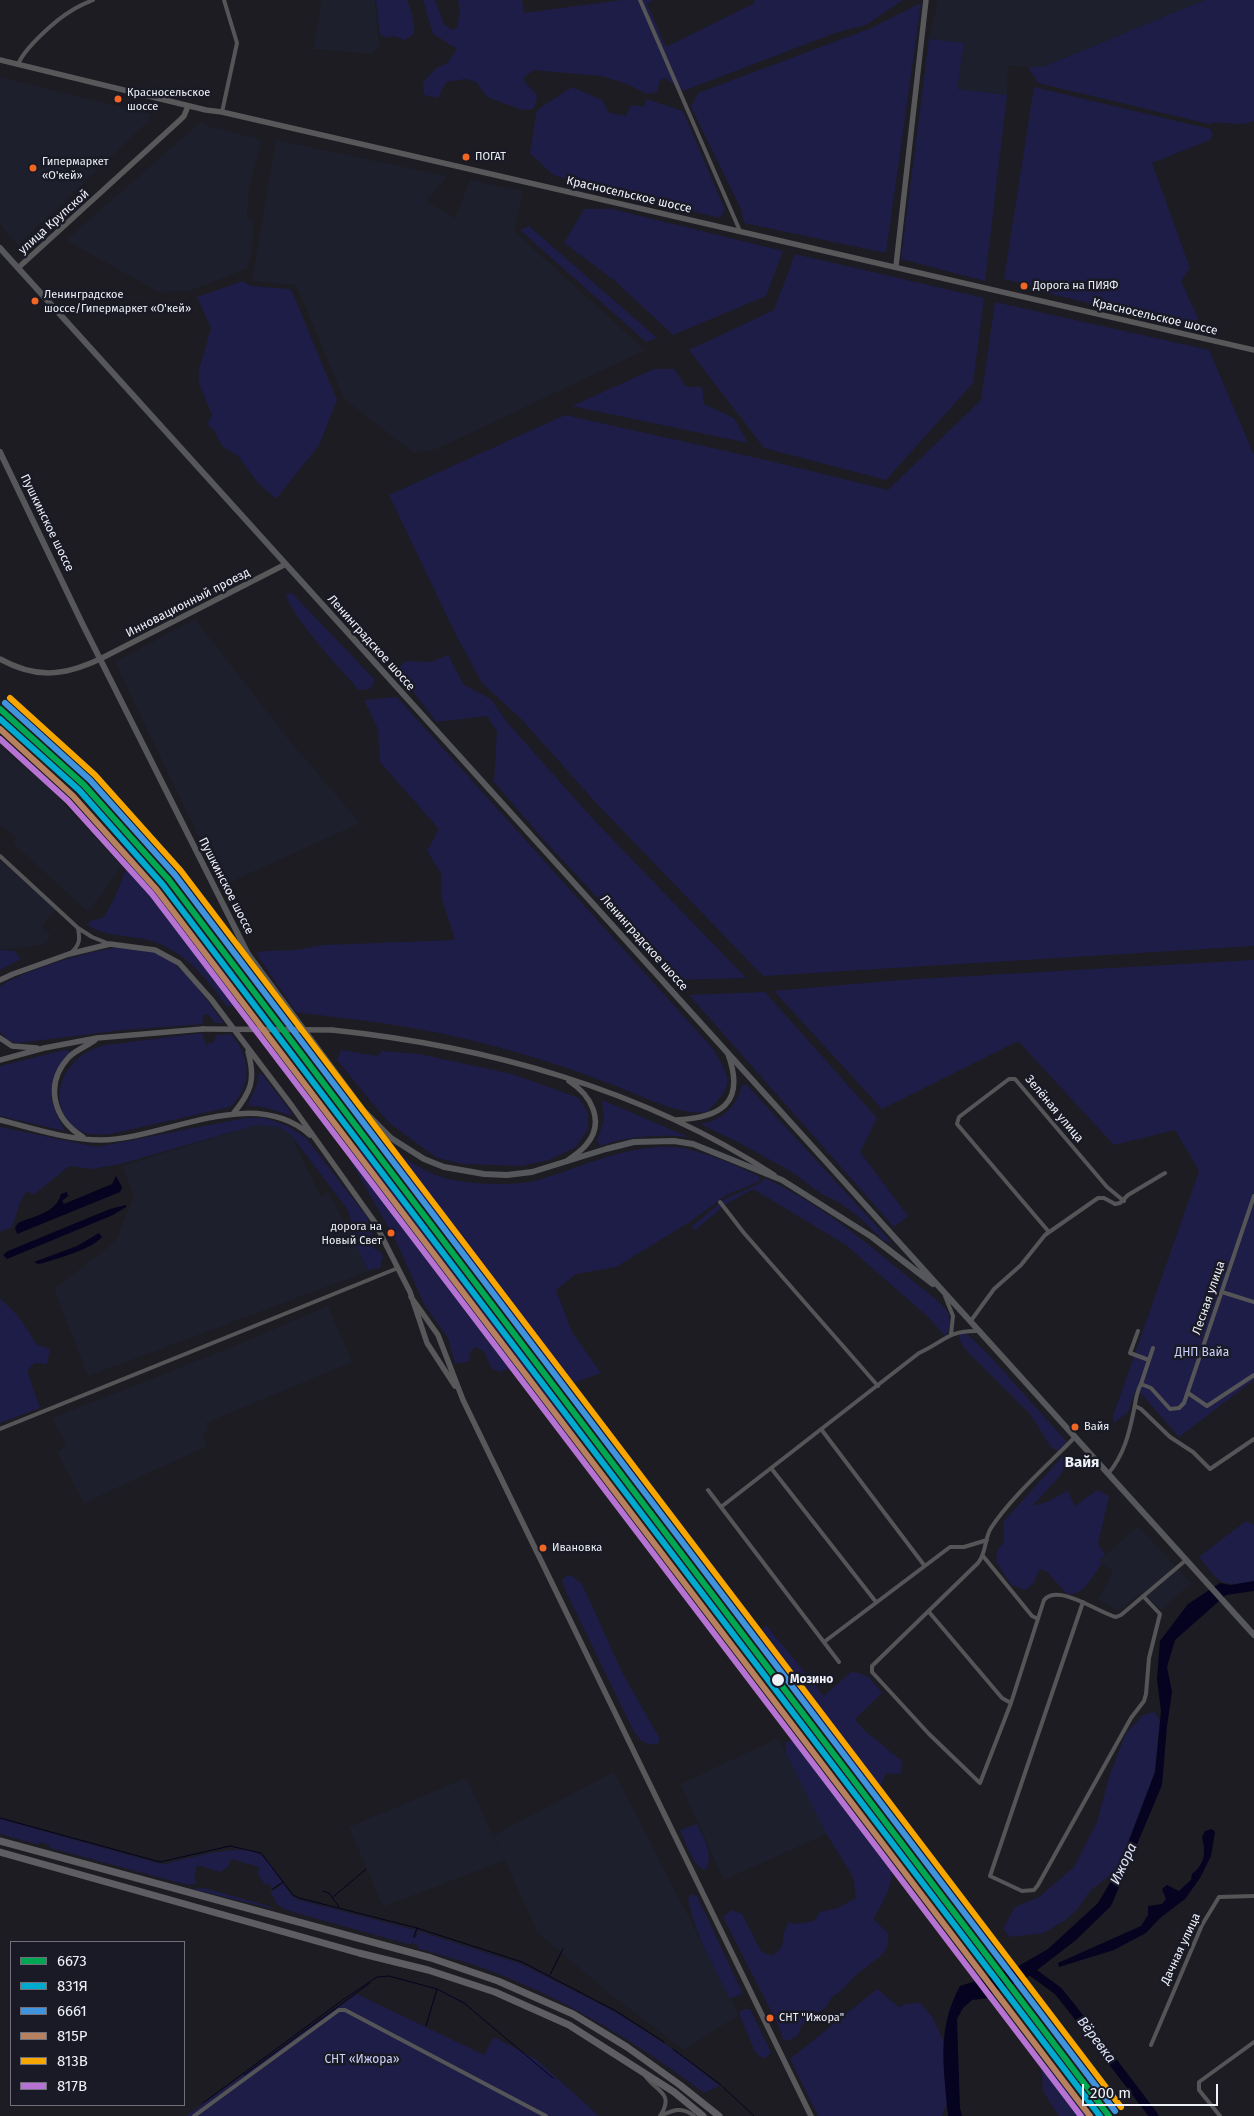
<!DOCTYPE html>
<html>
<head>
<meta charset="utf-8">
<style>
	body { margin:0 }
	#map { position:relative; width:1254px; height:2116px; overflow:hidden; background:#1c1c22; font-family:"Fira Sans",sans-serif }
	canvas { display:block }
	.legend { position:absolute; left:10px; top:1941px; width:175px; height:165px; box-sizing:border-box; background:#191a25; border:1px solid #6f7079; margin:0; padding:6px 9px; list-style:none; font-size:15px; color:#eff1f8 }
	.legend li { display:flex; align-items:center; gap:10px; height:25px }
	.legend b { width:25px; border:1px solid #6f7079 }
	.scale { position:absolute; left:1082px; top:2084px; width:136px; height:22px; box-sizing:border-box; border:2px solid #eff1f8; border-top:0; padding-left:6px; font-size:15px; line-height:18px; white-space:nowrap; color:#eff1f8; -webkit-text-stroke:4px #191a25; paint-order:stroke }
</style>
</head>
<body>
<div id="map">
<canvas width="1254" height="2116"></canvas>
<ul class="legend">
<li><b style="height:6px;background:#00a651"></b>6673</li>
<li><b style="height:6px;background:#00a9ce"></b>831Я</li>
<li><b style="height:6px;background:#4094de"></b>6661</li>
<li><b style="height:6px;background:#b6815c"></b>815Р</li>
<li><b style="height:6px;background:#f7a600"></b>813В</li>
<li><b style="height:6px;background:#b673d3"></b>817В</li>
</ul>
<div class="scale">200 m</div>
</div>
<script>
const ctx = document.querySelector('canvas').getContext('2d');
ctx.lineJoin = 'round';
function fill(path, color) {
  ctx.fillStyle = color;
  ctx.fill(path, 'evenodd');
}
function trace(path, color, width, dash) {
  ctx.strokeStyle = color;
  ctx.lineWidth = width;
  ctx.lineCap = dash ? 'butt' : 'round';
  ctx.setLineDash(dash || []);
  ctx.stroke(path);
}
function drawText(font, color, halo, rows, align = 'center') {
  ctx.font = font + ' "Fira Sans",sans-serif';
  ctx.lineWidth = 5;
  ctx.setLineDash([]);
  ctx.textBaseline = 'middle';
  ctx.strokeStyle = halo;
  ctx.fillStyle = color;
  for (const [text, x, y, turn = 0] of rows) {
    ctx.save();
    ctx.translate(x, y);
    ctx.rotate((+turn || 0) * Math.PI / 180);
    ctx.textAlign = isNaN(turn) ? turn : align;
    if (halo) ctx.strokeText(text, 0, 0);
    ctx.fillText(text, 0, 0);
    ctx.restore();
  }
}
const built = new Path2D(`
	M322,0H375L379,46L373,54L313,49Z
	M938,0H1205L1043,67L1008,66L1007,95L957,89L964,43L929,39Z
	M0,77L149,114L150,120L18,245L0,224Z
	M202,121L210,127L262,140L249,188L247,215L248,219H252L254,231L248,268L190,291L158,292L66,240Z
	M276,140L447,176L426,201L455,218L470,180L523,191L514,231L645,350L437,449L414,453L344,399L296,285L252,281Z
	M195,619L289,740L360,823L222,886L115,662Z
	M0,747L42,781L122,866L88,912L13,843L16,838L3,826L0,828Z
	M0,860L56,909L41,927L51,935L43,945L0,950Z
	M256,1125L280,1127L291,1135L321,1197L328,1191L369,1271L88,1376L54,1289L115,1242L134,1196L122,1166Z
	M328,1306L352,1362L206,1423L208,1431L202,1433L207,1446L84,1503L57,1452L67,1446L52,1418L237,1345Z
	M1138,1526L1191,1583L1162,1610L1141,1593L1119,1611L1098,1600L1113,1572L1099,1561Z
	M778,1738L829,1833L724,1880L680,1784Z
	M614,1772L739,2015L684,2050L606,1991L537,1932L505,1860L383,1907L349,1827L466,1778L503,1856L494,1835Z`);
const green = new Path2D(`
	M376,0H407C410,6 417,29 413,35C412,35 406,39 405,40L394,36L386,38L380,34Z
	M423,0H435L444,24L452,30L457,28L460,11L458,0H522L524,13L622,0H653L647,4L666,47L755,3L754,0H903L866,25L835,33L683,91L665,78L660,80L657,92L647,94L627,84L601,76L534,70L523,78C529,93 544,89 533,109L522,110L487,97L476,82L465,79L446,82L438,98L424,95L423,83L435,69L447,63L457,49L433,34Z
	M1205,0H1254V121C1236,128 1222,119 1209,124L1038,83L1028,67H1043Z
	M921,3L886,253L744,223L741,209L691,107L698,93L869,29Z
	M929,39L964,43L957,89L1007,95L985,281L901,259Z
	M572,87L602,100L609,113L626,116L631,105L644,107L646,99L683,111L725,210L720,218L599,188L553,175L530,153L537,110Z
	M1034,87L1210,129L1213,134L1210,140L1152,163L1190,268L1181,281L1198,318L1192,328L1039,291L1028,285L1004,279Z
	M584,209H612L783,251L766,296L673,335L615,281L564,243Z
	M529,226L657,338L646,342L520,230Z
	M795,254L984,298L973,383L886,480L764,448L689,350L774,310Z
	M243,281L250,286L291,289L337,400L319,445L276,499L258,483L238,456L222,446L214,430L207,424L212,415L199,383V370L211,328L197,297Z
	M995,302L1209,350L1254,455V946L763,976L598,805L522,720L482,683L455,633L389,495L565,415L766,460L888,490L981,400Z
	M654,369H674L686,387H702L704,404L734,418L748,443L572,406Z
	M292,593L375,680L370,689L359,690C343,672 290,615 286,594Z
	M448,655L464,685L491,699L506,721L592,818L746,978L674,980L543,839L494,782L497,731L487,716L436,722L397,670L405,661L431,662Z
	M397,697L714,1050C732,1082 734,1084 707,1112C678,1116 641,1095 613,1085C552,1061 489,1043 424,1030C382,1022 339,1018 296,1012L256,953L266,951L297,950L323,945L455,940L442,899L441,873L427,851L439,829L380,762L378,729L364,700Z
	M114,837L135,859L231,980L232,995L237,1007L226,1006C207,977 179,946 144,939C125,935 104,936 87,925L90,921L103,918C114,902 122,881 128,862L114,845Z
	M116,948C124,948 132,948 140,949C178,953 202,995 224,1023H215L210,1016L204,1014L202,1024L123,1030L18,1043L7,1040L0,1032V986C23,971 88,951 116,948Z
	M0,950L15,951L21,959L0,970Z
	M1254,960V1380L1179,1437L1136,1388L1128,1412L1114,1423L1113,1416L1199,1171L1175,1130L1114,1145L1018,1041L882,1109L774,991L900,980Z
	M765,992L877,1118L860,1152L908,1216L894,1227L689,995Z
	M202,1033L206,1045L214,1042L216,1035L231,1034C251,1057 253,1086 230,1107L111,1134C101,1134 90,1136 80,1131C56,1120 54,1086 70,1067C79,1055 92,1048 106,1045Z
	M64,1050L70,1051C46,1082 46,1097 65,1131L0,1116V1066Z
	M341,1050L377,1056L382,1051L419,1054L512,1074L579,1098L588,1113V1129L576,1147L549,1160L521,1166L463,1164L437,1158L388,1122L337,1060Z
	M261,1073L291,1112L292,1116L263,1107L249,1106L248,1104L257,1085L258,1075Z
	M742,1085H747L893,1244L883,1240L858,1216L840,1203L820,1193L792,1172L736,1141L700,1124C722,1121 737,1106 742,1085Z
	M602,1100L689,1137C658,1134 629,1136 600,1146L597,1141L604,1120Z
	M245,1118H265L288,1126L306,1138L367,1217L372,1233L373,1248L380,1251L383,1256L380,1268L372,1269L369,1271L348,1231L351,1219L347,1209L291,1135L280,1127L256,1125L120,1164L92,1169L69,1166L35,1194L26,1192L21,1200L12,1227L0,1232V1127L97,1147Z
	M356,1120C380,1139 411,1167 441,1177C462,1184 516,1187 538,1180C583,1167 624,1145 673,1147C700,1149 734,1165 759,1176L760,1181L726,1195L690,1222L616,1267L576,1274L556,1290L572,1332L601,1373L567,1385L519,1322Z
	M351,1148L362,1149L572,1427L579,1440L566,1435L512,1368L500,1372L492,1369L484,1352L476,1347L469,1353L470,1361L455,1364L448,1338L424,1304L396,1241L350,1160Z
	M765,1178C820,1204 866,1242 913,1281C920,1287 942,1303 947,1311C951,1318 951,1330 945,1336L928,1317L846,1245L753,1189L728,1203L694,1231L692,1226L725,1199L760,1183Z
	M0,1299C17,1312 26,1327 37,1345L50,1349L47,1364L35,1363L27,1370L40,1408L0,1423Z
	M965,1332L989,1355L1067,1442L1057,1451L1050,1446L1031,1415L965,1349L959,1339L960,1334Z
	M1062,1457H1071L1059,1477L1033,1505C1046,1505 1056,1496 1068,1491L1075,1506L1097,1490L1109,1496L1098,1544L1105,1555L1099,1560L1102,1563C1094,1574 1084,1597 1067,1594L1046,1571L1040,1569L1034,1582L1026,1590L1011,1585L996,1561L997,1550L1004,1542L1003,1522Z
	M1246,1521L1254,1525V1581C1218,1588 1221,1583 1199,1557Z
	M566,1576H572L582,1584L623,1674L660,1739L657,1744C644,1745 640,1741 633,1730L566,1592L562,1580Z
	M766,1625L824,1696L851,1672C868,1673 872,1680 882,1693L855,1719L865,1731L902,1761L901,1774L886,1773L880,1787L868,1781L799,1696L760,1639L761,1631Z
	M1155,1712L1160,1721L1155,1772L1118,1869L1090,1891L1076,1911L1064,1921L1044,1933L1010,1937L1003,1929L1015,1907L1039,1897L1074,1867L1097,1822L1109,1777L1126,1733L1143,1715Z
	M795,1739L800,1743L844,1799L891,1864C894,1887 883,1901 873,1919L888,1933V1944L883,1954L856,1975L843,1989L832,1997L826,2007L801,2026L798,2035L788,2041L783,2039L778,2025L723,1917L732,1910L742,1914L761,1951L772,1956L782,1947L784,1932L789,1922L797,1924L814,1921L820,1912L838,1908L856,1898L853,1877L827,1835L786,1753V1742Z
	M0,1819L157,1863L165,1864C188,1859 245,1840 263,1857C271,1863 276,1874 282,1882L272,1888L268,1883L265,1885L258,1874L259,1867L231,1859L229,1866L220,1872L197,1865L194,1878L197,1883L188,1885L50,1848V1845L40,1842L39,1845L0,1834Z
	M697,1824C704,1839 714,1854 706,1870C692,1867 686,1842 680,1830Z
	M283,1884L292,1896L299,1900L415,1930L413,1937L416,1938L418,1931L521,1964L549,1978L615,2012L671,2048L720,2086L704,2093C637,2042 565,1999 486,1969C464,1961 440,1955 417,1948L418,1945L412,1943L411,1945L286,1910L277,1904L270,1892Z
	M204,1888L269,1906L274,1909L192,1889Z
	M692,1894L697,1896L742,1992L741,1995L730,1998C714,1967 694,1933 688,1898Z
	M877,1989L899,2007L906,2004L920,2003L933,2018L943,2040L947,2103L942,2116H818L790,2059Z
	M357,1994L484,2055L494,2037L537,2060L599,2116H186Z
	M744,2009H750L771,2052L767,2057L762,2058L755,2052L740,2016V2012Z
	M1042,2066L1053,2067L1079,2099L1086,2116H1059L1043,2091Z`);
const water = new Path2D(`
	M116,1176L122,1187L120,1192L17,1234L15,1228L18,1223C34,1216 56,1213 61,1194L67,1192L68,1196L62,1201L64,1204L112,1184Z
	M126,1205V1207L113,1215L7,1259L3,1255L8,1251L110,1209Z
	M99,1233L102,1237C92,1249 59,1258 43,1263L38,1264L34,1262L77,1246Z
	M1254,1581V1591L1226,1595L1175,1640L1167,1667L1172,1692L1167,1726L1162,1785L1111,1906L1076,1940L1045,1964L1025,1979L995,1991L988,1998L972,2000L963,2008L957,2019L960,2108L962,2116H948C944,2068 936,2030 960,1986L991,1976L996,1980L1002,1977L999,1972L1015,1968L1048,1949L1098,1903L1118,1869L1155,1772L1161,1711L1157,1679L1160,1641L1188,1604L1220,1583L1231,1585Z
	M1212,1829L1215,1832L1211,1856L1200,1878L1185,1899L1160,1918L1146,1933L1114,1950L1059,1967L1058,1963L1141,1926L1148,1915V1906L1162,1904L1166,1899L1162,1889L1167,1885L1179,1891L1191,1880L1192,1874C1205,1864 1206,1852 1202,1837L1205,1831Z`);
const stream = new Path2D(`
	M0,1818L160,1862L230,1846L261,1853L293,1895L299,1898L417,1928L522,1962L616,2011L664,2042
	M273,1889L283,1882
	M323,1891L329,1893L339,1907
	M333,1897L366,1869
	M414,1937L417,1928
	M550,1975L563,1949
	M426,2026L437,1989L464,2003L553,2078
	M673,2049L721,2085
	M244,2075L370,1983
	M723,2087L754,2116
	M203,2103L344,1999L377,1977L389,1976L437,1989`);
const river = new Path2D(`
	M1031,1971L1058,1991L1071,2007L1154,2116`);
const street = new Path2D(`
	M640,0L740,231
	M18,65C23,49 57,19 71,11C78,6 86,3 93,0
	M222,112L237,43L224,0
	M0,856L78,928L92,937L107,943
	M72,952C80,944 80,939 78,928
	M720,1202L744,1233L878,1386
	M1049,1232L957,1124L959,1117L1009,1079H1015L1107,1187L1124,1201
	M1222,1292L1254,1302
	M945,1296L953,1316L951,1334
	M970,1322L994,1289L1021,1265L1045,1235L1098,1198H1104L1115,1204L1120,1203L1128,1195L1165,1173
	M1138,1331L1130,1353L1149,1360
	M1141,1384L1153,1348
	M1188,1393L1207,1406L1254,1375
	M1135,1406L1141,1409L1170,1437L1193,1452L1210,1469L1254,1439
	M0,1429L398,1268
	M821,1429L924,1565
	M771,1468L876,1602
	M1108,1474C1124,1455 1129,1434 1134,1410C1136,1400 1136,1393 1141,1384L1151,1388L1170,1409L1179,1408L1184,1403L1254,1196
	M708,1490L839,1662
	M721,1507L919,1353C944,1342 948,1330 978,1331
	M983,1556L1032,1616L1038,1619
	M1083,1602L990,1876L1022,1891L1034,1890L1038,1885L1131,1718L1144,1701L1146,1694L1149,1658L1160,1614L1143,1596
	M929,1612L1002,1698L1011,1703L1044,1600C1059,1583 1099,1613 1116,1617L1121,1615L1186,1560
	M824,1642L950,1547H964L987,1540
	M1011,1703L980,1783L929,1734L872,1672V1666L978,1563C987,1552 984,1539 991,1528C1011,1497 1049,1464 1075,1437
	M1151,2045L1202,1925L1219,1897L1254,1896
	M644,2074C654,2091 676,2092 660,2116
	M194,2116L339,2010H345L546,2116
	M660,2116C673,2110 682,2106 694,2116
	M1220,2116L1199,2090V2082L1254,2042`);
const secondary = new Path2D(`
	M0,60L206,110L222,112L1254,350
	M896,266L926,0
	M18,268L180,120L184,116L188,106
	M0,659C36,679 64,676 100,659L284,565
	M0,980L13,974L69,954L110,944L155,950L179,963L211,999L292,1106L374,1221L410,1292L427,1343L455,1386
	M332,1030C486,1046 643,1089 774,1175
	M0,1038L12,1046L37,1048
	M0,1060L44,1048L97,1038L203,1029
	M233,1114C251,1092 256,1080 248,1052
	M0,1120C32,1128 68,1140 101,1140C166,1139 253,1084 310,1135
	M675,1120C721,1118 746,1103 728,1054
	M83,1137C53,1119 44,1084 69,1057C76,1050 87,1046 95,1040
	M568,1160C574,1156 581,1151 586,1145C606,1122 591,1095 569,1081
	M411,1297L438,1335L463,1400L811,2116`);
const primary = new Path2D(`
	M0,248L1254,1635
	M0,452L82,623L248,954L363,1110L391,1138L424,1159L444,1167L484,1174L507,1175L532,1172L606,1149L634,1142L674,1141L693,1144L782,1180L872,1237L933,1284`);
const highway = new Path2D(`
	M0,1841L431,1958L498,1981L573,2014L627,2047L680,2085L719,2116
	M0,1852L359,1953L428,1970L495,1992L569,2025L674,2092L703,2116`);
const secondaryBridge = new Path2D(`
	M203,1029L332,1030`);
const rail1 = new Path2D(`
	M0,709L84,785L169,880L1109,2116`);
const rail2 = new Path2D(`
	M0,719L79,790L163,885L1100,2116`);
const rail3 = new Path2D(`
	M5,703L90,780L175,875L1115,2111`);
const rail4 = new Path2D(`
	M0,729L73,796L157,890L1090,2116`);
const rail5 = new Path2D(`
	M10,698L95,775L181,871L1121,2107`);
const rail6 = new Path2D(`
	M0,739L68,801L152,894L1081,2116`);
const markers = [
	[118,99,4.5,"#f26522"],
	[466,157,4.5,"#f26522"],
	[33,168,4.5,"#f26522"],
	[1024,286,4.5,"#f26522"],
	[35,301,4.5,"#f26522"],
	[391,1233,4.5,"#f26522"],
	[1075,1427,4.5,"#f26522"],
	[543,1548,4.5,"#f26522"],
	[778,1680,7,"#eff1f8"],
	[770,2018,4.5,"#f26522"]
];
const busNames = [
	["Красносельское",127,93],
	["шоссе",127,107],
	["ПОГАТ",475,157],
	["Гипермаркет",42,162],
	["«О'кей»",42,176],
	["Дорога на ПИЯФ",1033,286],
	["Ленинградское",44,295],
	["шоссе/Гипермаркет «О'кей»",44,309],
	["дорога на",382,1227,"right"],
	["Новый Свет",382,1241,"right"],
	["Вайя",1084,1427],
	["Ивановка",552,1548],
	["СНТ \"Ижора\"",779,2018]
];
const streetNames = [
	["Красносельское шоссе",629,195,13],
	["улица Крупской",54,222,-42],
	["Красносельское шоссе",1155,317,13],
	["Пушкинское шоссе",47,523,64],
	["Инновационный проезд",188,603,-27],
	["Ленинградское шоссе",371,643,48],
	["Пушкинское шоссе",226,886,63],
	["Ленинградское шоссе",644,943,48],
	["Зелёная улица",1054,1109,50],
	["Лесная улица",1209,1298,-71],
	["Дачная улица",1181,1949,-65]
];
const parkNames = [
	["ДНП Вайа",1202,1353],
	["СНТ «Ижора»",362,2060]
];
const stopNames = [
	["Мозино",790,1680]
];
const waterNames = [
	["Ижора",1124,1864,-65],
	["Вёревка",1096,2040,53]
];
const quarterNames = [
	["Вайя",1082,1463]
];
fill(built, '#1e1f2d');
fill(green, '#1e1d48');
fill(water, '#060321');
trace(stream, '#060321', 1);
trace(river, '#060321', 9);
trace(street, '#555558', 4);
trace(secondary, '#58585b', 5.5);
trace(primary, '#56575a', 6);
trace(highway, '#5d5d62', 7);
trace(secondaryBridge, '#58585b', 5.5);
trace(rail1, '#00a651', 6);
trace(rail2, '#00a9ce', 6);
trace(rail3, '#4094de', 6);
trace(rail4, '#b6815c', 6);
trace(rail5, '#f7a600', 6);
trace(rail6, '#b673d3', 6);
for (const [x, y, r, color] of markers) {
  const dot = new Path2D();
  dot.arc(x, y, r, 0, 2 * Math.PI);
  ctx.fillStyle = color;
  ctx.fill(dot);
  trace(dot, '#191a25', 2);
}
drawText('11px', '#eff1f8', '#191a25', busNames, 'left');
drawText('12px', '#eff1f8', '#191a25', streetNames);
drawText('12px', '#cdd2fa', '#191a25', parkNames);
drawText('bold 12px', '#eff1f8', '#191a25', stopNames, 'left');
drawText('italic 14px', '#e0e3f7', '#191a25', waterNames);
drawText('bold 15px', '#eff1f8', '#191a25', quarterNames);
</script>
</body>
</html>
